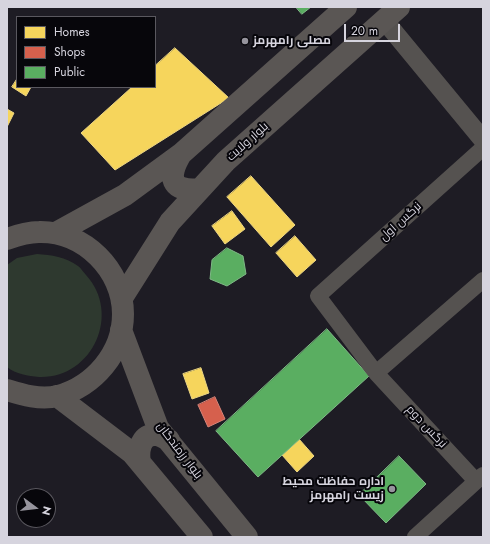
<!DOCTYPE html>
<html>
<head>
<meta charset="utf-8">
<style>
	body { margin:0 }
	#map { position:relative; width:490px; height:544px; overflow:hidden; background:#1e1c24; font-family:Jost,sans-serif }
	canvas { display:block }
	.frame { position:absolute; inset:0; border:8px solid #d6d4de; pointer-events:none }
	.legend { position:absolute; left:16px; top:16px; width:140px; height:72px; box-sizing:border-box; background:#07060b; border:1px solid #5a585f; margin:0; padding:5px 7px; list-style:none; font-size:12px; color:#d6d4de }
	.legend li { display:flex; align-items:center; gap:8px; height:20px }
	.legend b { width:20px; border:1px solid #5a585f }
	.north { position:absolute; left:16px; top:488px; width:40px; height:40px; box-sizing:border-box; background:#07060b; border:1px solid #5a585f; border-radius:50%; rotate:105deg; font-size:11px; font-weight:700; line-height:16px; text-align:center; color:#d6d4de }
	.north::after { content:''; display:block; margin:auto; width:14px; height:18px; background:#96949d; clip-path:polygon(50% 0,100% 100%,50% 72%,0 100%) }
	.scale { position:absolute; left:344px; top:24px; width:56px; height:18px; box-sizing:border-box; border:2px solid #d6d4de; border-top:0; padding-left:5px; font-size:12px; line-height:14px; white-space:nowrap; color:#d6d4de; -webkit-text-stroke:3px #07060b; paint-order:stroke }
</style>
</head>
<body>
<div id="map">
<canvas width="490" height="544"></canvas>
<div class="frame"></div>
<ul class="legend">
<li><b style="height:11px;background:#f6d55c"></b>Homes</li>
<li><b style="height:11px;background:#d6604d"></b>Shops</li>
<li><b style="height:11px;background:#5aae61"></b>Public</li>
</ul>
<div class="north">N</div>
<div class="scale">20 m</div>
</div>
<script>
const ctx = document.querySelector('canvas').getContext('2d');
ctx.lineJoin = 'round';
function fill(path, color) {
  ctx.fillStyle = color;
  ctx.fill(path, 'evenodd');
}
function trace(path, color, width, dash) {
  ctx.strokeStyle = color;
  ctx.lineWidth = width;
  ctx.lineCap = dash ? 'butt' : 'round';
  ctx.setLineDash(dash || []);
  ctx.stroke(path);
}
function drawText(font, color, halo, rows, align = 'center') {
  ctx.font = font + ' Jost,Cairo,sans-serif';
  ctx.lineWidth = 4;
  ctx.setLineDash([]);
  ctx.textBaseline = 'middle';
  ctx.strokeStyle = halo;
  ctx.fillStyle = color;
  for (const [text, x, y, turn = 0] of rows) {
    ctx.save();
    ctx.translate(x, y);
    ctx.rotate((+turn || 0) * Math.PI / 180);
    ctx.textAlign = isNaN(turn) ? turn : align;
    if (halo) ctx.strokeText(text, 0, 0);
    ctx.fillText(text, 0, 0);
    ctx.restore();
  }
}
const green = new Path2D(`
	M37,254C51,255 66,257 78,266C81,268 83,272 86,275C122,314 92,379 39,377C28,376 16,374 7,367V265L17,258Z`);
const homes = new Path2D(`
	M175,48L229,98L115,170L81,133L132,87H155V66Z
	M17,79V87H31L26,96L12,87Z
	M7,109L14,113L7,127Z
	M251,176L295,225L271,247L227,197Z
	M232,211L245,229L225,244L212,226Z
	M295,236L316,260L297,277L276,253Z
	M201,368L209,393L192,399L183,374Z
	M299,439L314,456L297,472L282,455Z`);
const shops = new Path2D(`
	M215,397L225,419L208,427L198,405Z`);
const public = new Path2D(`
	M296,7H311L302,14Z
	M227,248L243,256L246,274L227,286L210,279L212,260Z
	M327,329L369,376L258,477L216,431Z
	M399,456L426,484L386,523L359,495Z`);
const minor = new Path2D(`
	M376,373L483,280
	M476,481L376,373L318,296L483,148
	M415,537L483,475`);
const tertiary = new Path2D(`
	M384,20L483,140`);
const secondary = new Path2D(`
	M181,154C167,177 170,192 200,189
	M56,233L125,195L181,154L346,7
	M7,239C18,235 28,232 39,232C84,231 123,270 123,314C123,353 94,386 58,396C40,400 23,395 7,390
	M122,298L170,222L226,161L399,7
	M121,330L158,428L247,537
	M57,396L132,453L202,537
	M140,462C138,452 140,436 153,435C158,434 164,438 169,440`);
const markers = [
	[245,41,4,"#96949d"],
	[392,489,4,"#96949d"]
];
const poiNames = [
	["مصلی رامهرمز",253,41],
	["اداره حفاظت محیط",384,482,"right"],
	["زیست رامهرمز",384,496,"right"]
];
const streetNames = [
	["بلوار ولایت",248,142,-42],
	["نرگس اول",401,222,-42],
	["نرگس دوم",426,427,47],
	["بلوار رزمندگان",179,451,53]
];
fill(green, '#2e392f');
fill(homes, '#f6d55c');
trace(homes, '#ecd583', 1);
fill(shops, '#d6604d');
trace(shops, '#d68378', 1);
fill(public, '#5aae61');
trace(public, '#7fb986', 1);
trace(minor, '#555250', 16);
trace(tertiary, '#555250', 19);
trace(secondary, '#5a5654', 22);
for (const [x, y, r, color] of markers) {
  const dot = new Path2D();
  dot.arc(x, y, r, 0, 2 * Math.PI);
  ctx.fillStyle = color;
  ctx.fill(dot);
  trace(dot, '#07060b', 1.5);
}
drawText('bold 12px', '#d6d4de', '#07060b', poiNames, 'left');
drawText('12px', '#d6d4de', '#07060b', streetNames);
</script>
</body>
</html>
